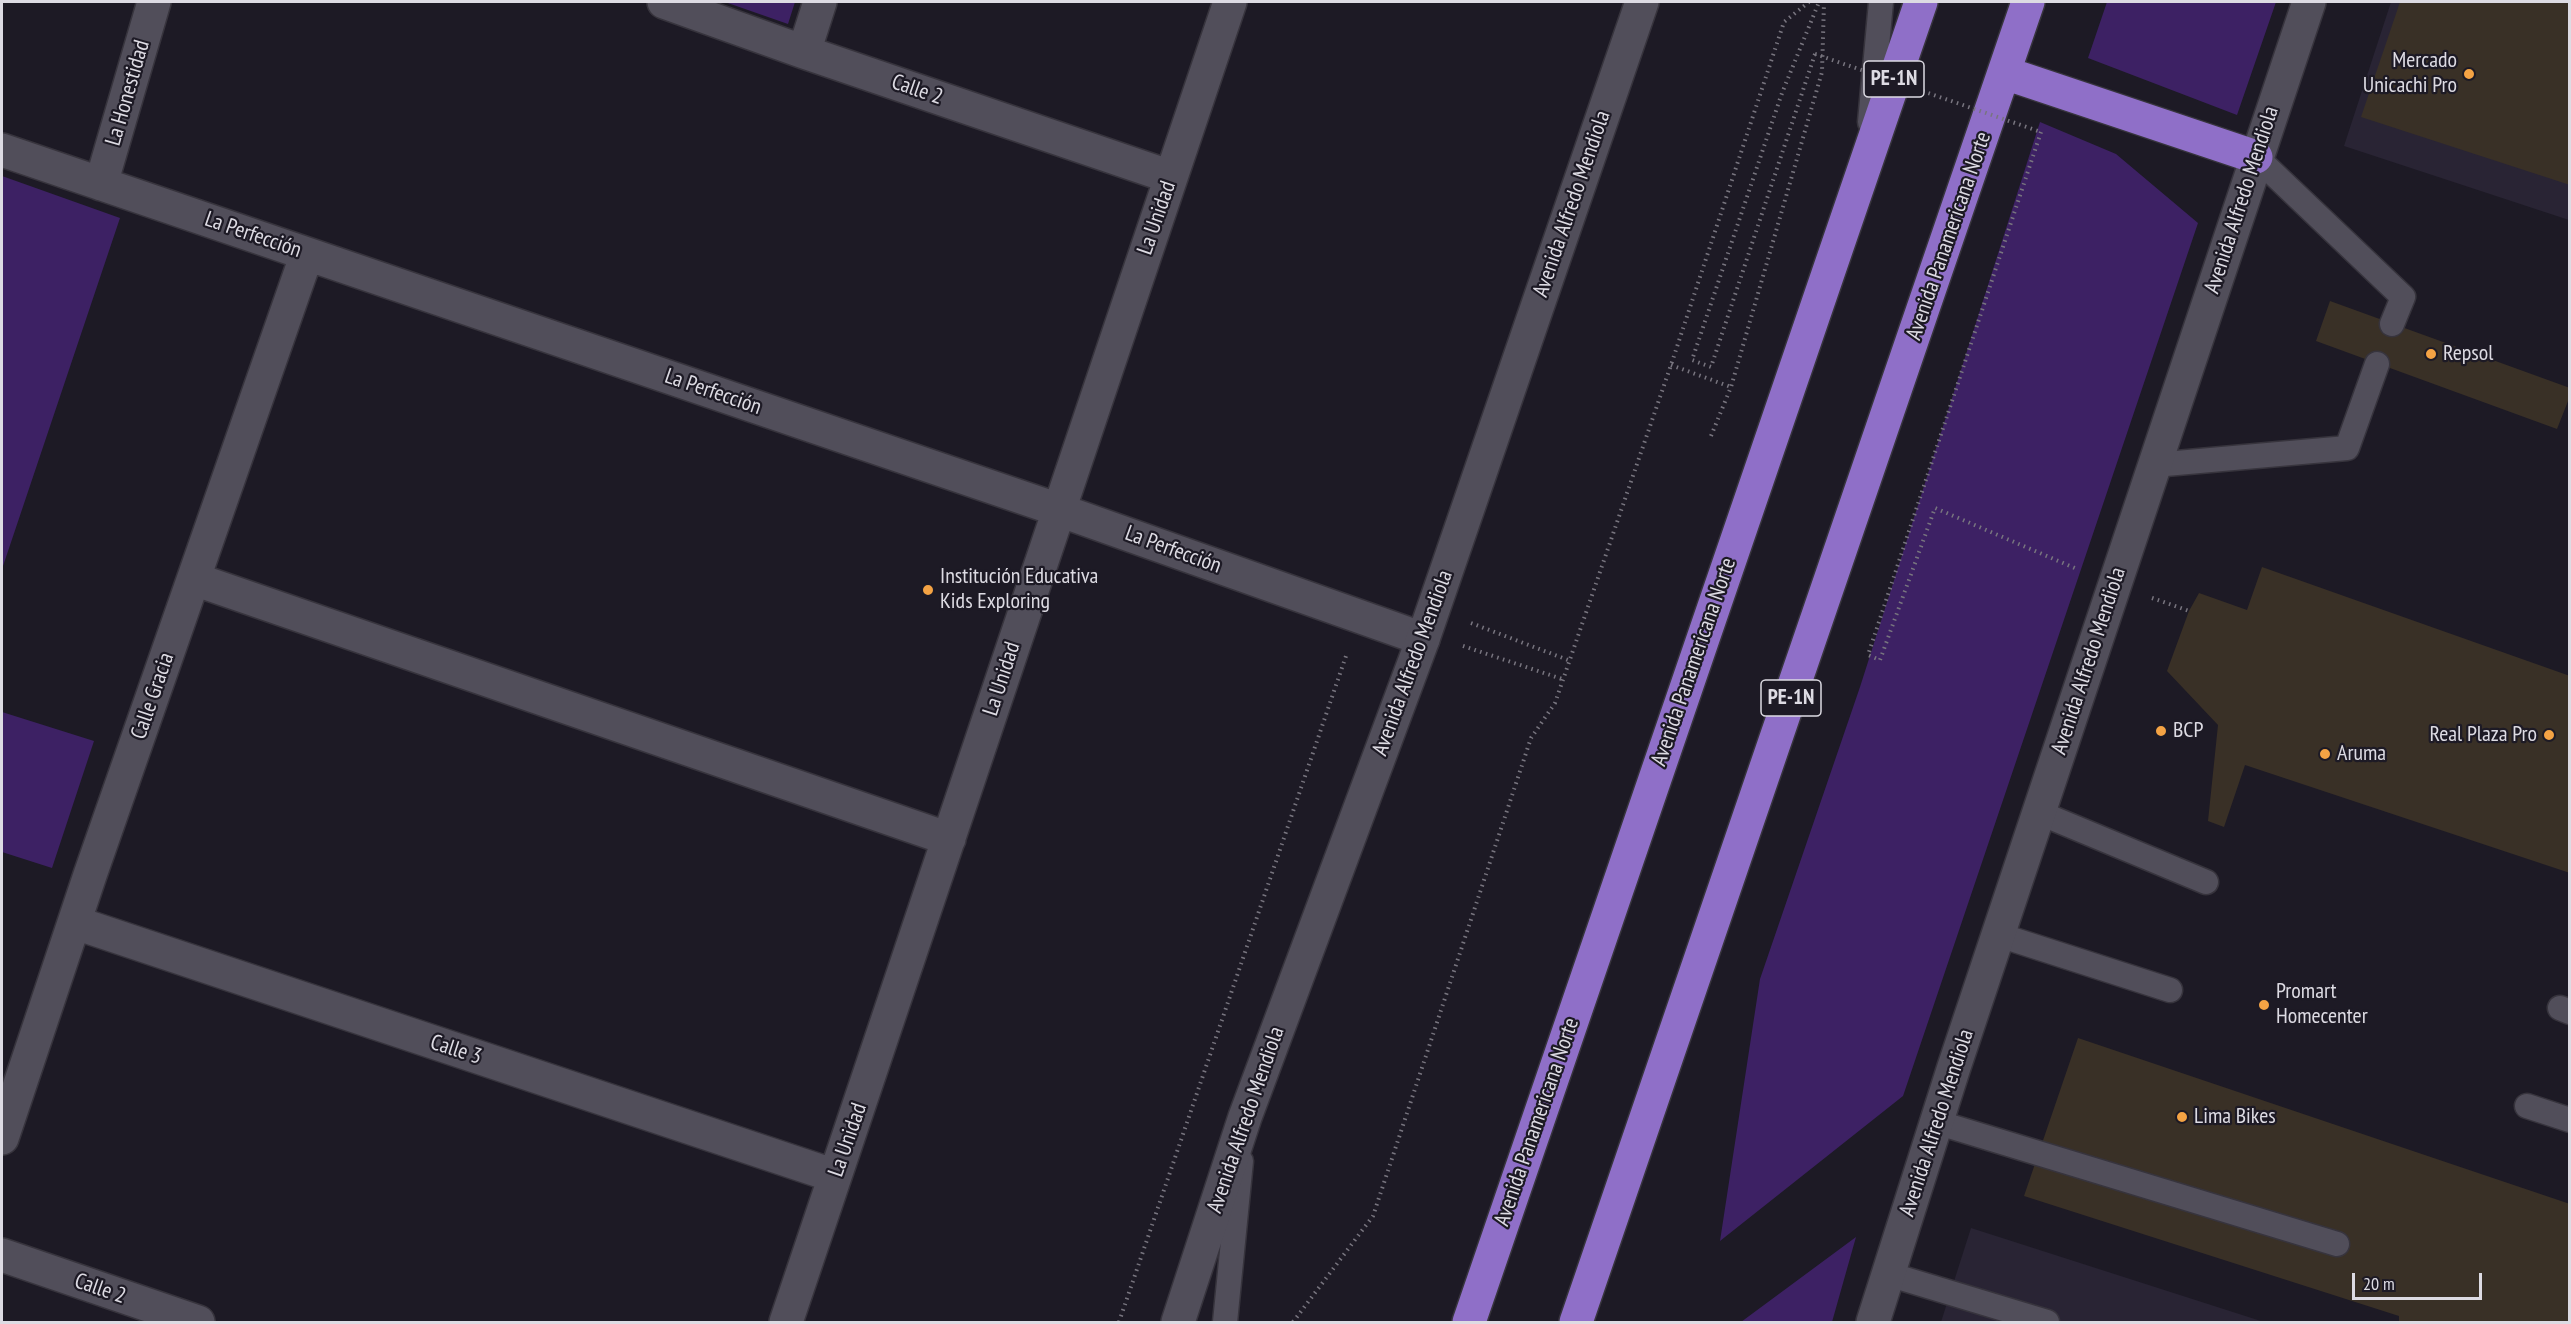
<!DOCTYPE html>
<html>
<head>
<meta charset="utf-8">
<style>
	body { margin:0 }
	#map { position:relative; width:2571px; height:1324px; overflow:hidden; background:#1d1a25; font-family:"PT Sans Narrow",sans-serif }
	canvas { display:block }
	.frame { position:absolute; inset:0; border:3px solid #dddbe3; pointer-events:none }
	.scale { position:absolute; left:2352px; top:1273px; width:130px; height:27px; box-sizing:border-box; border:3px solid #dddbe3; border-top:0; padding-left:8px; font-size:18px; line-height:21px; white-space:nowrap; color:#dddbe3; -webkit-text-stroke:4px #1d1a25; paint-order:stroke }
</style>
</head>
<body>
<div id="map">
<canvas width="2571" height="1324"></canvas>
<div class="frame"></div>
<div class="scale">20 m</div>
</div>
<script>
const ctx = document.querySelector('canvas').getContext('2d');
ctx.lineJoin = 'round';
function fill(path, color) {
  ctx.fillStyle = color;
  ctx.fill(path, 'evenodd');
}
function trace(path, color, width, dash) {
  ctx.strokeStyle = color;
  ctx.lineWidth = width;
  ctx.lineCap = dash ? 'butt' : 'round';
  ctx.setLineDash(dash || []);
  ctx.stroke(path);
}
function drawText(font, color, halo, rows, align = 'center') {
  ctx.font = font + ' "PT Sans Narrow",sans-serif';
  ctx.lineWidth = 4.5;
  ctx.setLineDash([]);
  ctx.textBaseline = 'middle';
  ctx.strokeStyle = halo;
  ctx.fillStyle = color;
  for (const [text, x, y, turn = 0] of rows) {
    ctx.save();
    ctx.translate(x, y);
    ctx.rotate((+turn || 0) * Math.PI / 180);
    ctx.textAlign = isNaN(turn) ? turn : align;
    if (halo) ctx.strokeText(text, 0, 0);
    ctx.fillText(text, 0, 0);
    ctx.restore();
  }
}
const built = new Path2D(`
	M2391,2H2569V220L2344,146Z
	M1971,1228L2264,1322H1941Z`);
const green = new Path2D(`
	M725,2H795L788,24Z
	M2107,2H2276L2237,115L2088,58Z
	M2040,122L2116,154L2198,223L1903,1096L1720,1241L1760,979L1860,687Z
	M2,176L120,218L2,569Z
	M2,712L94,741L52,868L2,852Z
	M1856,1237L1832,1322H1741Z`);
const building = new Path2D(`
	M2400,2H2570V185L2361,117Z
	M2330,301L2570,388V396L2557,429L2316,341Z
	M2262,567L2570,676V873L2245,765L2224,827L2208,821L2218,725L2167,671L2189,611L2199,593L2247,610Z
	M2078,1038L2570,1204V1322H2399V1316L2024,1196Z`);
const path = new Path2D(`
	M1815,54L1711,367L1692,360L1782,93L1819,2
	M2041,132L1868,655L1880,660L1935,508L2077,569
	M1671,365L1731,387
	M1711,436L1731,387L1822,72L1824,2
	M2152,598L2189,611
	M1471,623L1568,660
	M1463,646L1562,679
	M1119,1322L1347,653
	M1293,1322L1373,1216L1531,738L1555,703L1671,365L1784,22L1809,2`);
const lane = new Path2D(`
	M1870,122L1881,2
	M2256,157L2403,297L2392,324
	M2154,465L2347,448L2377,364
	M2040,813L2206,882
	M1999,935L2170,990
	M2560,1008L2570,1012
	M2527,1106L2570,1120
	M1936,1122L2337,1244
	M1888,1274L2047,1322
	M1225,1322L1241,1161`);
const street = new Path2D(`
	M664,2L804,52L1171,177
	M804,52L820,2
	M2,150L1059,510L1423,639
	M101,184L154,2
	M194,579L949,839
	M76,923L835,1176
	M2,1138L90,875L307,254
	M2,1255L198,1322
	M786,1322L1230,2`);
const secondary = new Path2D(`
	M1178,1322L1245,1117L1423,639L1642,2
	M1873,1322L1954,1067L2309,2`);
const highway = new Path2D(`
	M2005,73L2256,157
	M1469,1322L1921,2
	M1576,1322L2028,2`);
const pathBridge = new Path2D(`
	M1815,54L2041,132`);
const markers = [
	[2469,74,6,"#f4a344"],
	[2431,354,6,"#f4a344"],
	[928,590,6,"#f4a344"],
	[2161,731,6,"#f4a344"],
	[2549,735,6,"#f4a344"],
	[2325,754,6,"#f4a344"],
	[2264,1005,6,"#f4a344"],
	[2182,1117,6,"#f4a344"]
];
const shields = [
	[1894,79,60],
	[1791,698,60]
];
const shieldNames = [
	["PE-1N",1894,79],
	["PE-1N",1791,698]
];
const poiNames = [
	["Mercado",2457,61,"right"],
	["Unicachi Pro",2457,86,"right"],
	["Repsol",2443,354],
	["Institución Educativa",940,577],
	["Kids Exploring",940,602],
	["BCP",2173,731],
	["Real Plaza Pro",2537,735,"right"],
	["Aruma",2337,754],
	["Promart",2276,992],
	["Homecenter",2276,1017],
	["Lima Bikes",2194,1117]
];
const streetNames = [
	["Calle 2",917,90,19],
	["La Honestidad",128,93,-74],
	["Avenida Alfredo Mendiola",2242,200,-72],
	["Avenida Alfredo Mendiola",1572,204,-71],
	["La Unidad",1157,218,-71],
	["La Perfección",253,235,19],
	["Avenida Panamericana Norte",1949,236,-71],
	["La Perfección",713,392,19],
	["La Perfección",1173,550,20],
	["Avenida Alfredo Mendiola",2089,661,-72],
	["Avenida Panamericana Norte",1694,662,-71],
	["Avenida Alfredo Mendiola",1413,663,-70],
	["La Unidad",1002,679,-72],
	["Calle Gracia",153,696,-71],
	["Calle 3",456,1050,18],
	["Avenida Alfredo Mendiola",1246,1120,-71],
	["Avenida Panamericana Norte",1537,1122,-71],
	["Avenida Alfredo Mendiola",1937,1123,-72],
	["La Unidad",848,1140,-71],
	["Calle 2",100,1289,19]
];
fill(built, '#292434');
fill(green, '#3d2164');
fill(building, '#393026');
trace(lane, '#37343d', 27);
trace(street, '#37343d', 36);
trace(secondary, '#37343d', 36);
trace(highway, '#37343d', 36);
trace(path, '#78757f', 4, [1.5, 4.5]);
trace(lane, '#514e5a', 24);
trace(street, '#514e5a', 33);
trace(secondary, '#514e5a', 33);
trace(highway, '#8f6fc8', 33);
trace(pathBridge, '#78757f', 4, [1.5, 4.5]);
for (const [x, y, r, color] of markers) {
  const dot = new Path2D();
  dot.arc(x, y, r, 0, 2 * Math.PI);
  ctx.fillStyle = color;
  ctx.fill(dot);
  trace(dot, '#1d1a25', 2);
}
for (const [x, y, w] of shields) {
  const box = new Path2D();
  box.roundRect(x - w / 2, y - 18, w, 36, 4.5);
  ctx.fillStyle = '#1d1a25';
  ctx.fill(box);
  trace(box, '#dddbe3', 1.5);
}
drawText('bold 21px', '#dddbe3', null, shieldNames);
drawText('22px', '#dddbe3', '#1d1a25', poiNames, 'left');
drawText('22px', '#dddbe3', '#1d1a25', streetNames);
</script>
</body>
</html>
